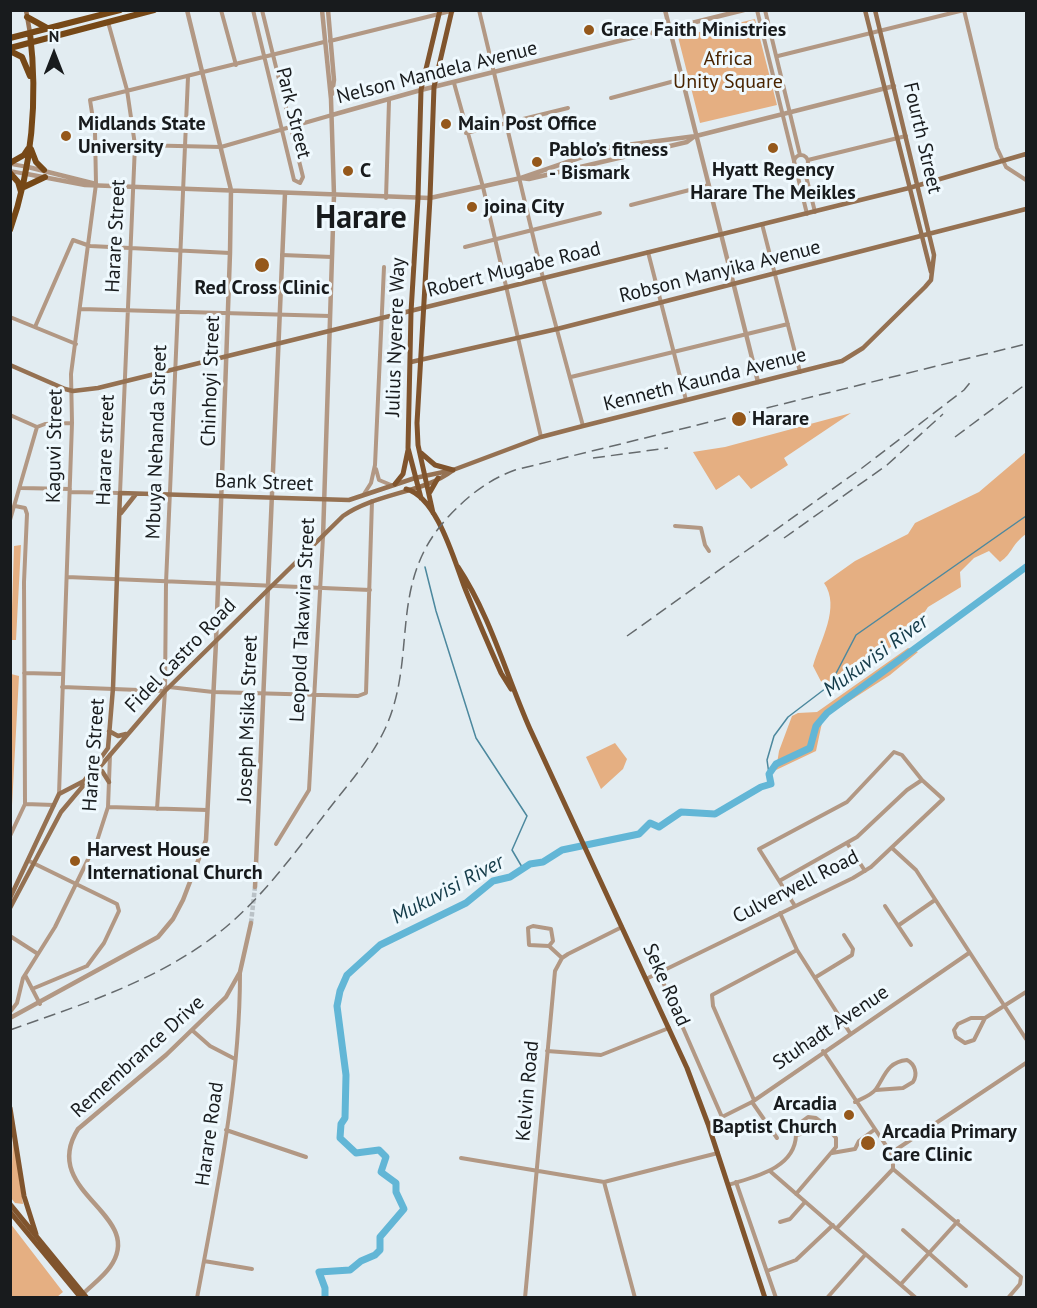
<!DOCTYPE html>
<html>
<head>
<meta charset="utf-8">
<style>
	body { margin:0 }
	#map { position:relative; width:1037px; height:1308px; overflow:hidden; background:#e2ecf1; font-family:"PT Sans",sans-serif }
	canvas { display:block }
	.frame { position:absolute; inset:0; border:12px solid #181b1d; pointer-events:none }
	.north { position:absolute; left:24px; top:24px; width:60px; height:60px; -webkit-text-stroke:4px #eff9fe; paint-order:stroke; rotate:0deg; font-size:16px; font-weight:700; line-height:24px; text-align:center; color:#181b1d }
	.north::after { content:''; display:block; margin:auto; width:21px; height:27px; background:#181b1d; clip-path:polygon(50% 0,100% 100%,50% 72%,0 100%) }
</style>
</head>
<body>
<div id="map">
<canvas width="1037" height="1308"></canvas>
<div class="frame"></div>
<div class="north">N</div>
</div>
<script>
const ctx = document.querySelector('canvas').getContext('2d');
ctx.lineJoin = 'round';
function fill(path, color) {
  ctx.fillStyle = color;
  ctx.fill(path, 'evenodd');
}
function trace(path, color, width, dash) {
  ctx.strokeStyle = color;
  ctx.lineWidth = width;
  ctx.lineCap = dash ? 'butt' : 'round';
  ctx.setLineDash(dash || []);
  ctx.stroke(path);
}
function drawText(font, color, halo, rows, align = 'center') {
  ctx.font = font + ' "PT Sans",sans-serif';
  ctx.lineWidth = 6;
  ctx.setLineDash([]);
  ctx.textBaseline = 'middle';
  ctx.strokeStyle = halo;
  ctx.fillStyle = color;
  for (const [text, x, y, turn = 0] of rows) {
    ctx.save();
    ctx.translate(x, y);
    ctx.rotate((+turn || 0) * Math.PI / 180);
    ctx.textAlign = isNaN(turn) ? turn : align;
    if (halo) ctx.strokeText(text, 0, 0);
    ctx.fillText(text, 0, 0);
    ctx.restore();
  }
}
const green = new Path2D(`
	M755,19L777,105L700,123L678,37Z
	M851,413L784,458L788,465L751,489L739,475L716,490L693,452L725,447Z
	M1026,452V534C1011,545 1013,553 1000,562L989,551L974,558L960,572L961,587L928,607L914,628L837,691L828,695L813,666C820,641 841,607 824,583L855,561L908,534L915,523L979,492Z
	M21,545L16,640H11L14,546Z
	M908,648L918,652L890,675L823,718L816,751L776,770L779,751L792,716L798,713L817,712Z
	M11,674L19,676L11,824L10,674Z
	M615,743L627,759L623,769L601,789L586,757Z
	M13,1135L23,1204L15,1203L11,1198Z
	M10,1223L63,1292L57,1297H11Z`);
const stream = new Path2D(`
	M425,567L436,611L476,738L527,816L512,850L522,867
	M769,774L767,760L774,736L788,717L830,685L856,635L1026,516`);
const river = new Path2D(`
	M325,1298V1288L319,1272L350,1270L361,1261L375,1255L380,1250V1237L404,1209L396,1192V1183L381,1172L386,1157L379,1150L356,1153L340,1138L341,1124L345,1118L346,1075L337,1006L340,991L347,975L380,945L466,903L493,881L510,877L530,864L543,862L562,850L639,834L650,823L659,827L681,812L715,814L761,787L771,784L769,774L776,764L810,748L816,726L827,713L1026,567`);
const tertiaryTunnel = new Path2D(`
	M251,923L255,887`);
const minor = new Path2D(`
	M221,10L236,65
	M253,10L294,180L300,183L303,177L262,10
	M479,10L543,278L583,426
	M757,10L807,214
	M765,10L800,155
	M330,41L455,10
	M778,56L964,10L997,148L1006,167L1026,180
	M454,83L483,187L541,437
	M611,98L682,79
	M466,133L568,108
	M135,145L221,147L332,115
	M794 162a7 7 0 1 1 14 0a7 7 0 1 1-14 0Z
	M808,160L906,136
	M11,164L28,167
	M804,168L815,212
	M10,171L26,174
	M386,198L389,101
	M631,205L709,185
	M762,224L800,372
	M465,247L600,213
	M10,248V252
	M648,252L686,400
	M282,255L332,257
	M81,309L330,316
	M10,317L76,344
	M35,327L73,240L90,246L230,253
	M571,377L788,324
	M10,415L37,427
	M376,469L379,480L391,485
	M21,488L70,489
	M70,492L120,493L135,145L127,90L108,22
	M364,494L371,483L375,465L384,267
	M10,520L37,427L45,424L72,423
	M675,526L701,528L705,545L709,551
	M67,577L370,590
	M24,673L63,674
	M62,687L165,691
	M169,687L213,692L358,696L366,693L372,501
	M59,794L72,423L71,374L96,184L95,132L90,100L324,42
	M25,804L54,805
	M108,807L207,810
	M157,809L165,691L166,583L188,77
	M10,836L25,804L24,582L27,514L25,508L15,506
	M847,843L865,871
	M276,844L309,790L323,537
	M892,848L916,870L1026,1039
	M29,861L117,904L119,911L104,943L87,966L32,989
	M795,906L759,849L847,802L894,752L902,755L922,780
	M885,906L911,945
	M780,913L797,950L850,1033
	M899,925L935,900
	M10,936L38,954
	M549,946L529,945L528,928L533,926L551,929L553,941L549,946L562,958
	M659,973L722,1117
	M25,975L40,1004
	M816,977L852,955L853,949L844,935
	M646,979L853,878L871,867L943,799L922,780L907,790L857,837L781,880
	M10,1012L17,1003L23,978L55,927L97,841L108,807L110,755
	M985,1018L974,1040L965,1043L956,1037L954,1030L958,1024L971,1018H985L1026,992
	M193,1031L210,1046L235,1059
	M547,1051L601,1055L669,1028
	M823,1051L891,1153L893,1158V1169L1021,1277L1020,1284L1008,1298
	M754,1100L713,1006L712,995L797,950
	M752,1102L777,1138
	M855,1102C861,1099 872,1095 876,1089C885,1076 887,1062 907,1060C915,1064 918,1074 913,1082L903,1088L876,1090
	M708,1124L752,1102L969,953
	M226,1130L306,1157
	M796,1135L793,1128L808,1117L816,1118L824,1124
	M832,1153L855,1149L859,1141L874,1130
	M891,1153L1026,1063
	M461,1158L604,1182L718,1153
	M771,1172L916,1298
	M604,1182L635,1298
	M736,1182L776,1298
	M728,1185C753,1177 795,1169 796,1135L814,1131L824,1124L836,1138V1147L796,1194
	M780,1222L790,1219L805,1202
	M837,1228L893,1169
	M903,1230L966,1286
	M204,1261L252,1269
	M767,1271L796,1260L833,1225
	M901,1284L958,1221
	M197,1298C217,1191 240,1082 240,973
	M525,1298L555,971L562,958L568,954L622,927
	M827,1298L865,1255`);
const tertiary = new Path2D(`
	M322,10L331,99L334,195L323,537
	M328,10L334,80L332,94
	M665,10L758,382
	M332,115L421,90L744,10
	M28,167L96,184
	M27,174L85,185L430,198L521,178L611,147L696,136L894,86
	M521,178L529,179L687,142L695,136
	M255,887L285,193
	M10,1018L158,937L173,919L183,900L206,840L216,642L230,253L231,190L187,10
	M84,1293C92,1285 103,1277 110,1267C148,1214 38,1193 78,1129L166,1055L226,997L240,972L251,923`);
const secondary = new Path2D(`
	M26,10L30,33
	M865,10L931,272
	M411,362L557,329L1026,209
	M10,365L65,389L73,391L98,388L909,188L1026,154
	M121,513L136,494
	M109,731L118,736L126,734
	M98,769L165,691L343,516C376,493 423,493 452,471
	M90,778L102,771L109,782
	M10,898L59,794L84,781L108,748L113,688L120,493L349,500L415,478L453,470L541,437L583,426L842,361L863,348L925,287L931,280L934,255L875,10
	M10,908L61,812L88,780`);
const primary = new Path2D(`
	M421,453L435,465L453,470
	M395,484L403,474L408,450
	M406,489C438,497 455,564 466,591C477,618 489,646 501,673L511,689
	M430,492L438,478
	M421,498L408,448L411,312L418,198L421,90L440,10
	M433,513L418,445L417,423L430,198L434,87L452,10
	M458,567C491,617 506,675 530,729L687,1068L708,1124L765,1298
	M10,1108L24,1196L36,1234
	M10,1204L87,1298
	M10,1212L81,1298`);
const trunk = new Path2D(`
	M27,17L47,28
	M10,38L120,10
	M10,48L154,10
	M10,51L22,57L30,76
	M31,149L36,162L44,170
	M10,163L24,155L28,149
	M10,173L18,182L21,192
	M24,187L45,177
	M10,230C32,168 38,99 30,33`);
const rail = new Path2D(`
	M955,437L1026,384
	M593,458L668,448
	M784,538L887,465L943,414
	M627,636L862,468L964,390L973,379
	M10,1030C86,1003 163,979 226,927C263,896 293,855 322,818C343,790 370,761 385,729C419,655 386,583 449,516C469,495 488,480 515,470L1026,344`);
const markers = [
	[589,30,6,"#95581b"],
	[446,124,6,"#95581b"],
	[66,136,6,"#95581b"],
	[773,148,6,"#95581b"],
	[537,162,6,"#95581b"],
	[348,171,6,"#95581b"],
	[472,207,6,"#95581b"],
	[262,265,8,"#95581b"],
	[739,419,8,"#95581b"],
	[75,861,6,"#95581b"],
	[849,1115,6,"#95581b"],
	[868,1143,8,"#95581b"]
];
const poiNames = [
	["Grace Faith Ministries",601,30],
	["Midlands State",78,124],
	["University",78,147],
	["Main Post Office",458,124],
	["Pablo’s fitness",549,150],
	["- Bismark",549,173],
	["Hyatt Regency",773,170,"center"],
	["Harare The Meikles",773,193,"center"],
	["C",360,171],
	["joina City",484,207],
	["Red Cross Clinic",262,288,"center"],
	["Harare",752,419],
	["Harvest House",87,850],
	["International Church",87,873],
	["Arcadia",837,1104,"right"],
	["Baptist Church",837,1127,"right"],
	["Arcadia Primary",882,1132],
	["Care Clinic",882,1155]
];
const parkNames = [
	["Africa",728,59],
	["Unity Square",728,82]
];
const streetNames = [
	["Nelson Mandela Avenue",437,73,-14],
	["Park Street",293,113,76],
	["Fourth Street",922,138,77],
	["Harare Street",116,236,-87],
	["Robert Mugabe Road",514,270,-14],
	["Robson Manyika Avenue",720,272,-14],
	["Julius Nyerere Way",396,337,-88],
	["Kenneth Kaunda Avenue",705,380,-14],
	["Chinhoyi Street",211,381,-88],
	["Mbuya Nehanda Street",157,442,-88],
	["Kaguvi Street",55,446,-89],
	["Harare street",106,450,-88],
	["Bank Street",264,483,2],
	["Leopold Takawira Street",303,620,-87],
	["Fidel Castro Road",181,656,-46],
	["Joseph Msika Street",248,719,-88],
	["Harare Street",94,755,-86],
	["Culverwell Road",796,887,-27],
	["Seke Road",666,985,66],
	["Stuhadt Avenue",831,1028,-34],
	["Remembrance Drive",138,1057,-42],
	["Kelvin Road",528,1091,-85],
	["Harare Road",210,1134,-82]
];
const waterNames = [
	["Mukuvisi River",876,656,-36],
	["Mukuvisi River",448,890,-28]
];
const townNames = [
	["Harare",361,219]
];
fill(green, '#e5af82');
trace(stream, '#4c889e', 1.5);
trace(river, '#62b6d6', 7);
trace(tertiaryTunnel, '#bac2c7', 4.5, [4.5, 2]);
trace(minor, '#b29884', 4);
trace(tertiary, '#b29884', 4.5);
trace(secondary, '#957152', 4.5);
trace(primary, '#80542d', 5);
trace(trunk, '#764817', 6);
trace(rail, '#656a6d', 1.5, [12, 6]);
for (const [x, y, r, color] of markers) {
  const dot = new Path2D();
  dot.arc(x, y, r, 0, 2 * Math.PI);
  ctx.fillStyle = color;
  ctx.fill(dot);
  trace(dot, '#eff9fe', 2);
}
drawText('bold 20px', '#181b1d', '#eff9fe', poiNames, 'left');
drawText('20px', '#492400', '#eff9fe', parkNames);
drawText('20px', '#181b1d', '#eff9fe', streetNames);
drawText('italic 21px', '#143b49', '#eff9fe', waterNames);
drawText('bold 32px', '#181b1d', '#eff9fe', townNames);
</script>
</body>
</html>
